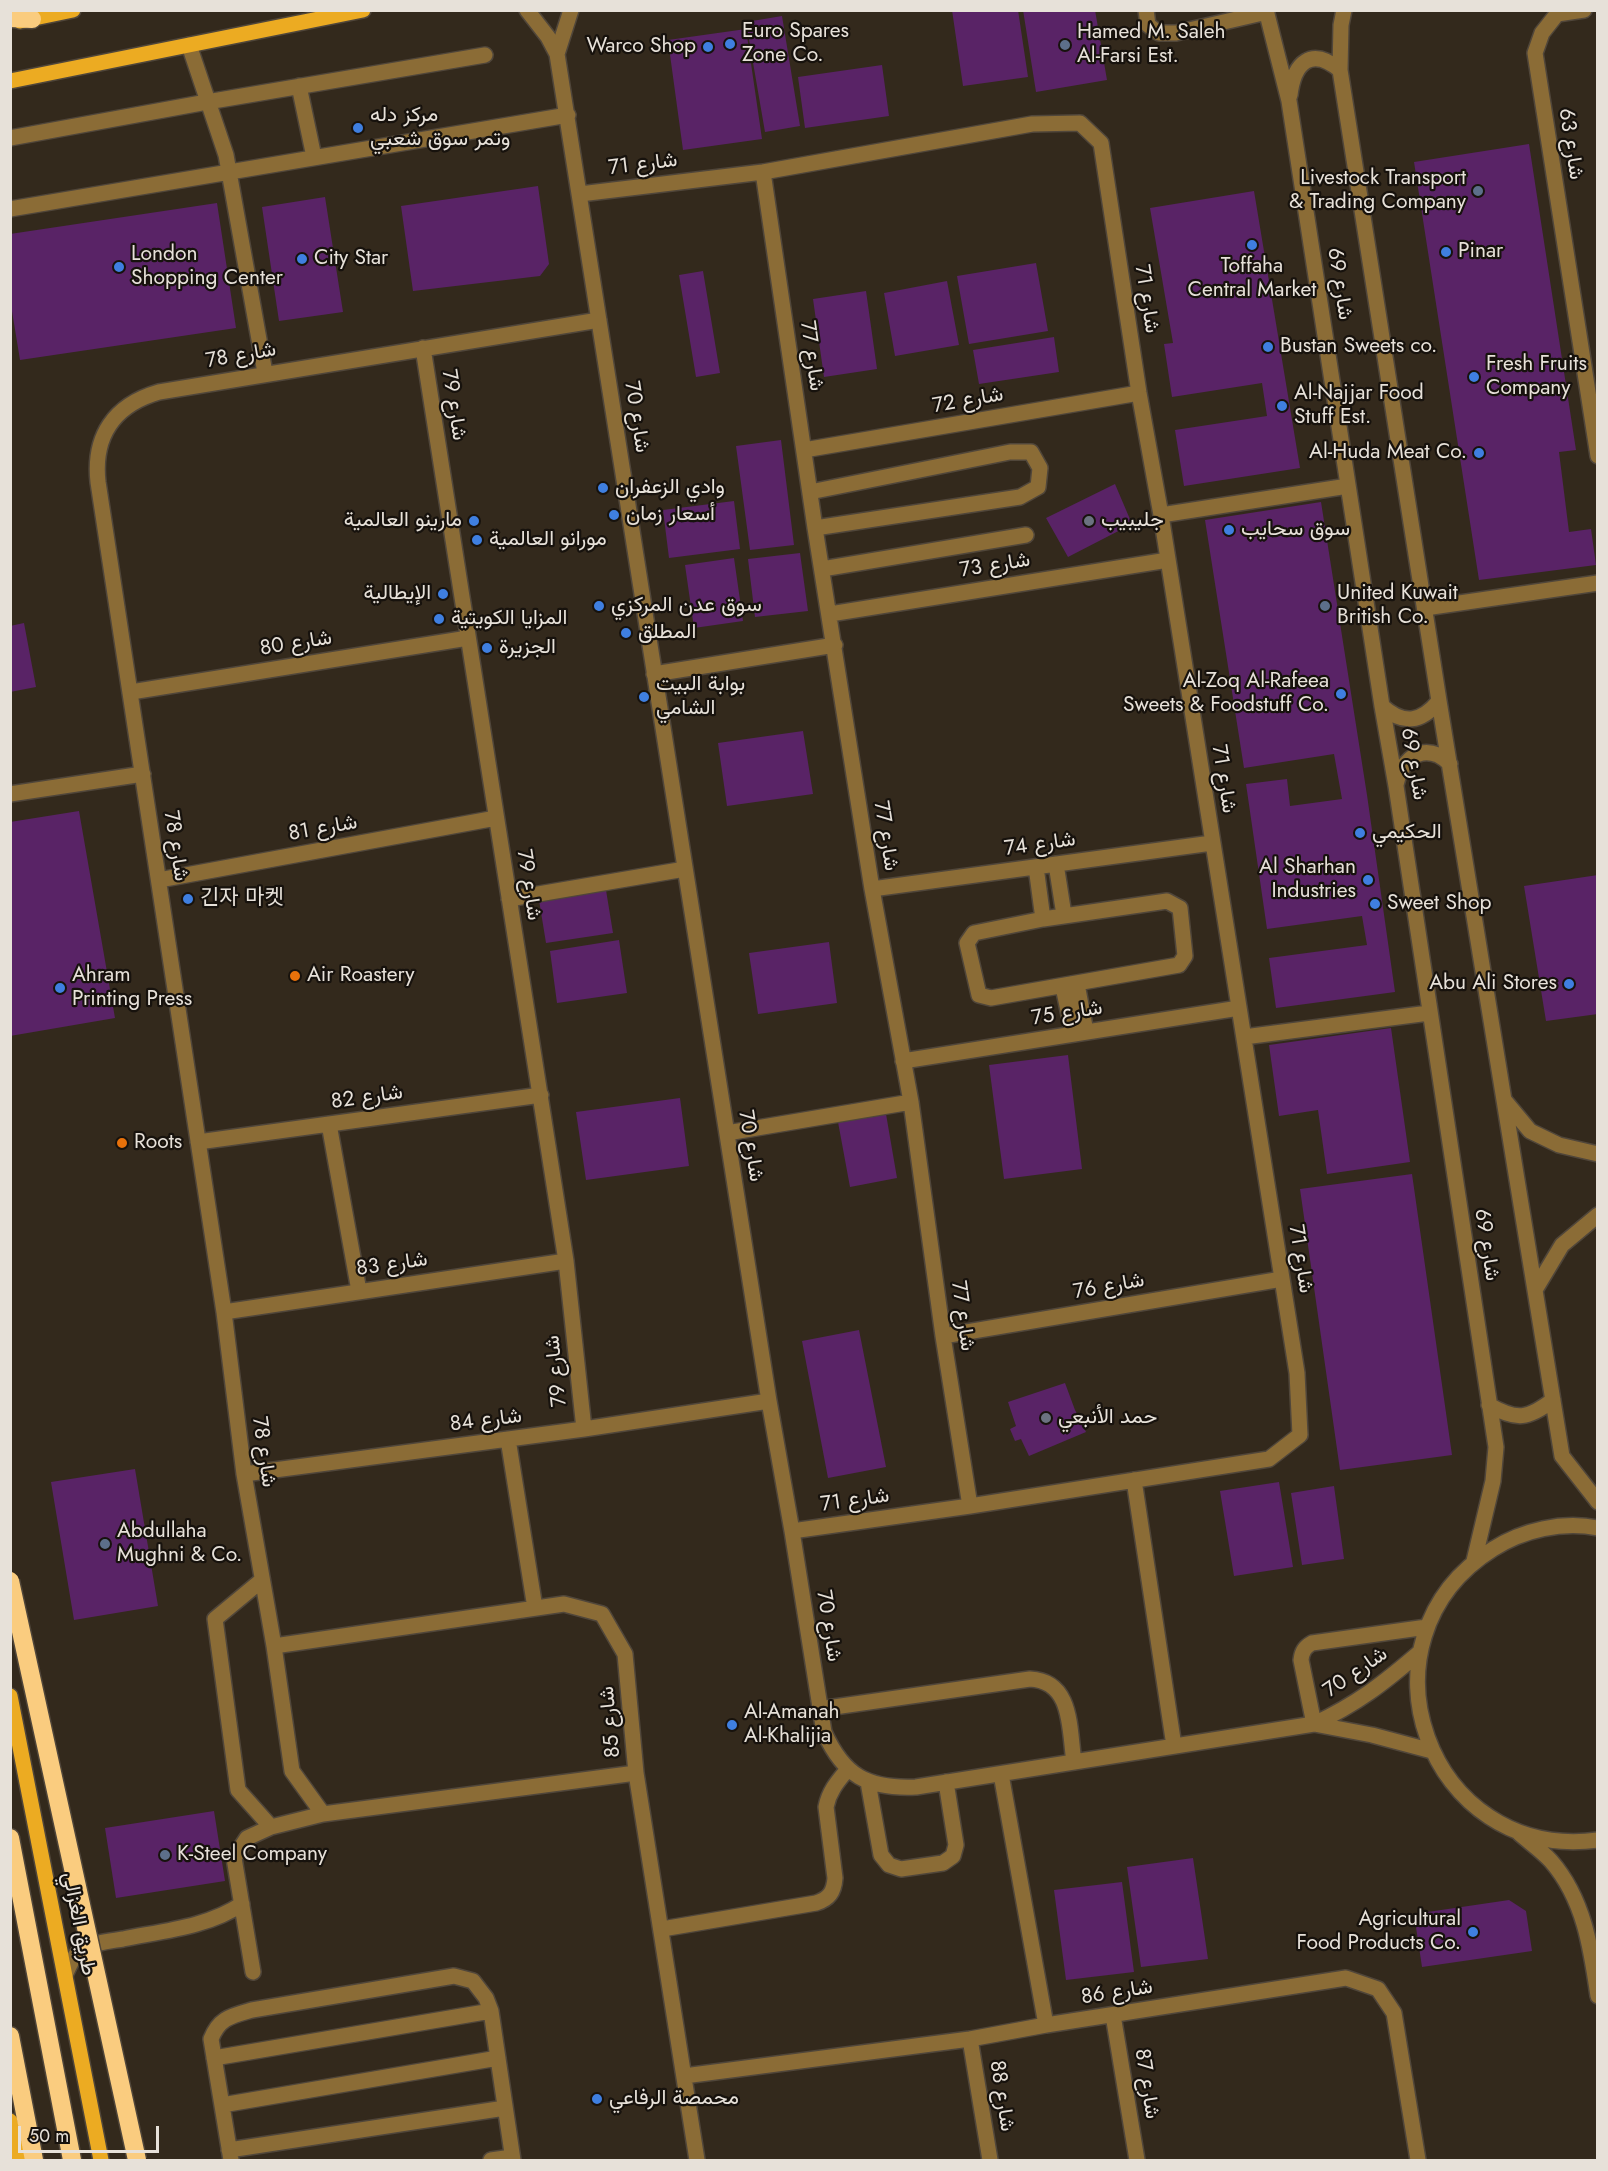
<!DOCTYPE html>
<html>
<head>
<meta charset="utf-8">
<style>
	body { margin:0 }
	#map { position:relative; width:1608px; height:2171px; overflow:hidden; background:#33291c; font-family:Jost,sans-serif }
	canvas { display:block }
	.frame { position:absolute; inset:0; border:12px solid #e7e1d9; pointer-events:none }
	.scale { position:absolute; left:18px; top:2126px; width:141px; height:27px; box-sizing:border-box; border:3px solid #e7e1d9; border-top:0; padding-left:8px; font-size:18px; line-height:21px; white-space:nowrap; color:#e7e1d9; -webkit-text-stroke:4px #17120d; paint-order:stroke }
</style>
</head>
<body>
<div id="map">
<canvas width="1608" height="2171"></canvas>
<div class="frame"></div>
<div class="scale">50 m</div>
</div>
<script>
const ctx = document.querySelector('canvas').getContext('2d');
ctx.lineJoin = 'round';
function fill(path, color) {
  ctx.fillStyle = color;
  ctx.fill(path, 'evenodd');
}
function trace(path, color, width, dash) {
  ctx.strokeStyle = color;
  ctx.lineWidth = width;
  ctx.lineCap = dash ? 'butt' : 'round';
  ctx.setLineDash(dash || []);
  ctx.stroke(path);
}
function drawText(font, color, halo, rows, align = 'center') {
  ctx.font = font + ' Jost,Vazirmatn,"Noto Sans KR",sans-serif';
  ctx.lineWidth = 4.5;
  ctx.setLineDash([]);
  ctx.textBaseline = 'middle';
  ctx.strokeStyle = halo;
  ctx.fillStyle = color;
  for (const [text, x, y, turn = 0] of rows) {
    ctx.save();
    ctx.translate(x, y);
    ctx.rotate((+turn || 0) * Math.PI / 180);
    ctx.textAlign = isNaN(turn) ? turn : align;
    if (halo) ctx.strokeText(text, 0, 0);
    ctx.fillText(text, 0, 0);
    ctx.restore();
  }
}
const building = new Path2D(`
	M952,10H1018L1028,77L963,86Z
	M1023,10H1095L1107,80L1036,92Z
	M782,16L800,126L765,132L746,22Z
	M746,29L762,139L683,150L668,40Z
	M882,65L889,116L805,128L798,77Z
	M1529,144L1576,450L1559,452L1569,532L1591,529L1596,565L1479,580L1414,162Z
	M538,186L549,264L540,276L413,291L401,206Z
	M1254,191L1300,468L1184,486L1175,430L1267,416L1262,383L1172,397L1164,344L1173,343L1150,208Z
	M325,197L343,312L279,321L262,207Z
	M217,203L236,328L20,360L10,299V234Z
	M1036,263L1048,331L969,344L957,276Z
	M703,271L720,373L696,377L679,275Z
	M947,281L959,345L895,356L884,293Z
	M866,291L877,369L824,377L813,299Z
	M1054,337L1059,372L979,384L973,350Z
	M781,440L794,545L750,550L736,446Z
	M1115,484L1132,524L1068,557L1046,518Z
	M734,501L740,549L669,558L663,510Z
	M1321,502L1367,795L1395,992L1276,1008L1269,958L1367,945L1362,916L1267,929L1246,784L1287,779L1290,806L1342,799L1334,754L1244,768L1205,520Z
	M800,553L808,611L755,617L748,559Z
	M734,558L743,621L694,628L685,565Z
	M24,623L36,687L10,692V626Z
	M803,731L813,794L727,806L718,743Z
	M79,811L115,1018L10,1036V822Z
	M1598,875V1014L1546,1021L1524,886Z
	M606,890L613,933L546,943L539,900Z
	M619,940L627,993L557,1003L550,951Z
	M829,942L837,1003L758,1014L749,953Z
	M1391,1028L1410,1162L1327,1174L1318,1110L1279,1116L1269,1045Z
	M1068,1055L1082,1169L1004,1179L989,1065Z
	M680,1098L689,1166L586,1180L576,1112Z
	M886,1114L897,1178L850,1187L838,1122Z
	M1412,1174L1452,1455L1340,1470L1300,1189Z
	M859,1330L886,1467L828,1478L802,1341Z
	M1065,1383L1075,1410L1086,1432L1029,1456L1021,1439L1015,1441L1010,1429L1016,1426L1008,1402Z
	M135,1469L158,1606L74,1620L51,1482Z
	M1279,1482L1293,1567L1234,1576L1220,1491Z
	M1334,1486L1344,1559L1302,1565L1291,1493Z
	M214,1811L225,1881L116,1898L105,1828Z
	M1193,1858L1208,1959L1141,1967L1127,1867Z
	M1122,1882L1134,1972L1066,1980L1054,1890Z
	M1509,1900L1526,1911L1532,1951L1422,1967L1414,1914Z`);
const minor = new Path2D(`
	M527,10L548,37L557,54L769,1401L792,1531L824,1732C844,1776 867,1789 916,1787L1314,1724C1357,1704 1384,1683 1420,1652
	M1146,10L1148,25L1159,33H1176L1267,12
	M1266,10L1289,101L1382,706L1396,786L1496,1447L1493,1481L1474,1561
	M1344,10L1341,25L1340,70L1439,701L1562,1456L1598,1502
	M1584,10L1557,14L1542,33L1535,53L1598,456
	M189,45L226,155L265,373
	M557,54L571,10
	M299,86L314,157
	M1290,95C1294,63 1311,46 1340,70
	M10,138L207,102L485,55
	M763,172L815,528L872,889L911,1102L943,1336L970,1506
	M580,194L763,172L1032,124L1080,123L1101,143L1139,393L1161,515L1297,1373L1300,1435L1269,1459L970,1506L792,1531
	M10,209L568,115
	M423,348L566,1261L584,1429
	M804,450L1139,393
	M810,492L1010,452H1031L1040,468L1038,487L1020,497L815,528
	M1161,515L1348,486
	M822,569L1026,535
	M1425,608L1598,583
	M830,614L1168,560
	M654,674L835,645
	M131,692L468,638
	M1382,706C1403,725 1421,723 1439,701
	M1396,785C1400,765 1415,746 1438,755C1442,757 1447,761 1450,764
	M10,794L143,774
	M1056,864L1064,915
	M1036,867L1043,919L974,933L967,943L979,995L991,998L1179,965L1185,956L1180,908L1167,901L1043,919
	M159,880L496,818
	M872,889L1212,843
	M509,899L685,869
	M1077,984L1086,1032
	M1063,987L1073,1034
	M1244,1037L1429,1013
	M903,1061L1239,1008
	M1505,1101L1530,1131L1559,1145L1598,1154
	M329,1124L359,1291
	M727,1133L911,1102
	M198,1142L541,1095
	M1535,1290L1562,1245L1598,1215
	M224,1312L566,1261
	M943,1336L1282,1279
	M1489,1405C1517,1421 1528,1419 1553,1400
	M508,1439L535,1608
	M244,1474L584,1429L769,1401
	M1134,1480L1174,1746
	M1598,1528C1562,1521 1523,1530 1493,1549C1348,1640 1428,1863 1598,1840
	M262,1580L215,1619L238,1790L271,1827
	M274,1646L564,1604L602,1614L625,1654L636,1773L697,2160
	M820,1709L1030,1679C1073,1681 1069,1729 1074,1762
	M1314,1724L1301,1660C1302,1651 1305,1647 1312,1643L1427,1627
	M1314,1724L1372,1735L1432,1751
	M1001,1774L1046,2025
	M868,1782L881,1855L889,1865L901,1869L943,1863L953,1856L956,1845L946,1782
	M323,1814L292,1771L274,1646L244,1474L224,1312L98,482C93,436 114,405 159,392L599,320
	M1519,1833C1529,1842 1542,1851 1551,1861C1584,1899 1591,1948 1598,1996
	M662,1929L816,1903C829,1899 834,1892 835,1878L826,1807C829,1791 838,1781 848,1769
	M253,1972L234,1858L247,1838L271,1827L323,1814L636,1773
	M65,1975C70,1965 73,1955 83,1949C95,1942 111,1941 123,1939C163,1931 208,1927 242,1904
	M1113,2015L1137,2160
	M970,2039L990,2160
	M214,2058L491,2011
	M684,2076L970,2039L1046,2025L1346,1978L1378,1989L1394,2013L1418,2160
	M222,2105L498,2058
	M229,2150L505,2108
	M231,2160L211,2039C219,2018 231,2016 252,2010L454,1976L473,1981L486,1998L491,2011L513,2160
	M491,2160L512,2157`);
const major = new Path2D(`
	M20,21L73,10
	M10,81L363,10
	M10,1696L101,2160
	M10,2121L18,2160`);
const highway = new Path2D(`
	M10,18L32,19
	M10,1838L72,2160
	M10,2036L34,2160`);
const highwayBridge = new Path2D(`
	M10,1581L137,2160`);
const markers = [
	[730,44,6,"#3f7fe0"],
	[1065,45,6,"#5c6f8a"],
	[708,47,6,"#3f7fe0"],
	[358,128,6,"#3f7fe0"],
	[1478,191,6,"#5c6f8a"],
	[1252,245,6,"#3f7fe0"],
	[1446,252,6,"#3f7fe0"],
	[302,259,6,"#3f7fe0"],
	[119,267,6,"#3f7fe0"],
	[1268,347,6,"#3f7fe0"],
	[1474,377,6,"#3f7fe0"],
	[1282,406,6,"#3f7fe0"],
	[1479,453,6,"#3f7fe0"],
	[603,488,6,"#3f7fe0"],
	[614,515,6,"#3f7fe0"],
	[474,521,6,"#3f7fe0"],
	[1089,521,6,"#6b7280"],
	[1229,530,6,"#3f7fe0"],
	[477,540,6,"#3f7fe0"],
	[443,594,6,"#3f7fe0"],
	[599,606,6,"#3f7fe0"],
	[1325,606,6,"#5c6f8a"],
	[439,619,6,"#3f7fe0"],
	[626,633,6,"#3f7fe0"],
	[487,648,6,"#3f7fe0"],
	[1341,694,6,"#3f7fe0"],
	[644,697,6,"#3f7fe0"],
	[1360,833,6,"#3f7fe0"],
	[1368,880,6,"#3f7fe0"],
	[188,899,6,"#3f7fe0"],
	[1375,904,6,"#3f7fe0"],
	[295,976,6,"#e8710a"],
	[1569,984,6,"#3f7fe0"],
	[60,988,6,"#3f7fe0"],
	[122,1143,6,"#e8710a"],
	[1046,1418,6,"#6b7280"],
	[105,1544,6,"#5c6f8a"],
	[732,1725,6,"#3f7fe0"],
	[165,1855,6,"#5c6f8a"],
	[1473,1932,6,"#3f7fe0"],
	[597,2099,6,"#3f7fe0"]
];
const poiNames = [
	["Euro Spares",742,32],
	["Zone Co.",742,56],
	["Hamed M. Saleh",1077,33],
	["Al-Farsi Est.",1077,57],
	["Warco Shop",696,47,"right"],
	["مركز دله",370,116],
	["وتمر سوق شعبي",370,140],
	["Livestock Transport",1466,179,"right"],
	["& Trading Company",1466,203,"right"],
	["Pinar",1458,252],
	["London",131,255],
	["Shopping Center",131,279],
	["City Star",314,259],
	["Toffaha",1252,267,"center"],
	["Central Market",1252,291,"center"],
	["Bustan Sweets co.",1280,347],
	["Fresh Fruits",1486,365],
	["Company",1486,389],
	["Al-Najjar Food",1294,394],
	["Stuff Est.",1294,418],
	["Al-Huda Meat Co.",1467,453,"right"],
	["وادي الزعفران",615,488],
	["أسعار زمان",626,515],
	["مارينو العالمية",462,521,"right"],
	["جليبيب",1101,521],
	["سوق سحايب",1241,530],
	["مورانو العالمية",489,540],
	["الإيطالية",431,594,"right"],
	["United Kuwait",1337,594],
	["British Co.",1337,618],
	["سوق عدن المركزي",611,606],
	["المزايا الكويتية",451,619],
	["المطلق",638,633],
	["الجزيرة",499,648],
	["Al-Zoq Al-Rafeea",1329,682,"right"],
	["Sweets & Foodstuff Co.",1329,706,"right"],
	["بوابة البيت",656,685],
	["الشامي",656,709],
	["الحكيمي",1372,833],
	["Al Sharhan",1356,868,"right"],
	["Industries",1356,892,"right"],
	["긴자 마켓",200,899],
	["Sweet Shop",1387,904],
	["Ahram",72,976],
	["Printing Press",72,1000],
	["Air Roastery",307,976],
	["Abu Ali Stores",1557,984,"right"],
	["Roots",134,1143],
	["حمد الأنبعي",1058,1418],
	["Abdullaha",117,1532],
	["Mughni & Co.",117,1556],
	["Al-Amanah",744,1713],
	["Al-Khalijia",744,1737],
	["K-Steel Company",177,1855],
	["Agricultural",1461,1920,"right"],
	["Food Products Co.",1461,1944,"right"],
	["محمصة الرفاعي",609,2099]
];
const streetNames = [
	["شارع 63",1570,144,81],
	["شارع 71",643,165,-7],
	["شارع 69",1339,284,81],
	["شارع 71",1146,299,81],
	["شارع 78",241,356,-10],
	["شارع 77",811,356,82],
	["شارع 72",968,401,-10],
	["شارع 79",453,405,81],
	["شارع 70",636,417,81],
	["شارع 73",995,566,-9],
	["شارع 80",296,644,-9],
	["شارع 69",1413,764,80],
	["شارع 71",1223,779,81],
	["شارع 81",323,829,-10],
	["شارع 77",885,836,81],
	["شارع 74",1040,845,-8],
	["شارع 78",175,846,81],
	["شارع 79",528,885,81],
	["شارع 75",1067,1014,-9],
	["شارع 82",367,1098,-8],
	["شارع 70",750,1146,81],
	["شارع 69",1486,1245,81],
	["شارع 71",1300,1259,81],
	["شارع 83",392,1265,-8],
	["شارع 76",1109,1287,-10],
	["شارع 77",962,1316,82],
	["شارع 79",557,1371,-96],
	["شارع 84",486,1421,-7],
	["شارع 78",263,1452,82],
	["شارع 71",855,1501,-8],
	["شارع 70",828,1626,81],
	["شارع 70",1356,1673,-35],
	["شارع 85",611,1722,-95],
	["طريق الغزالي",78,1924,79],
	["شارع 86",1117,1993,-9],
	["شارع 87",1146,2084,81],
	["شارع 88",1001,2096,81]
];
fill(building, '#592366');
trace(minor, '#50463a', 18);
trace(major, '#50463a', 18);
trace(highway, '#50463a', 21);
trace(minor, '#8b6c36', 15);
trace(major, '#ecab22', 15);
trace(highway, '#facc7f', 18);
trace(highwayBridge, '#50463a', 21, []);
trace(highwayBridge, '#facc7f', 18);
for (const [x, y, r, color] of markers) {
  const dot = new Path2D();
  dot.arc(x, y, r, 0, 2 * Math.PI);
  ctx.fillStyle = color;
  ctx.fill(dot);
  trace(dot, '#17120d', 2);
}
drawText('21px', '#e7e1d9', '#17120d', poiNames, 'left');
drawText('21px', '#e7e1d9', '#17120d', streetNames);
</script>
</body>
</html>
